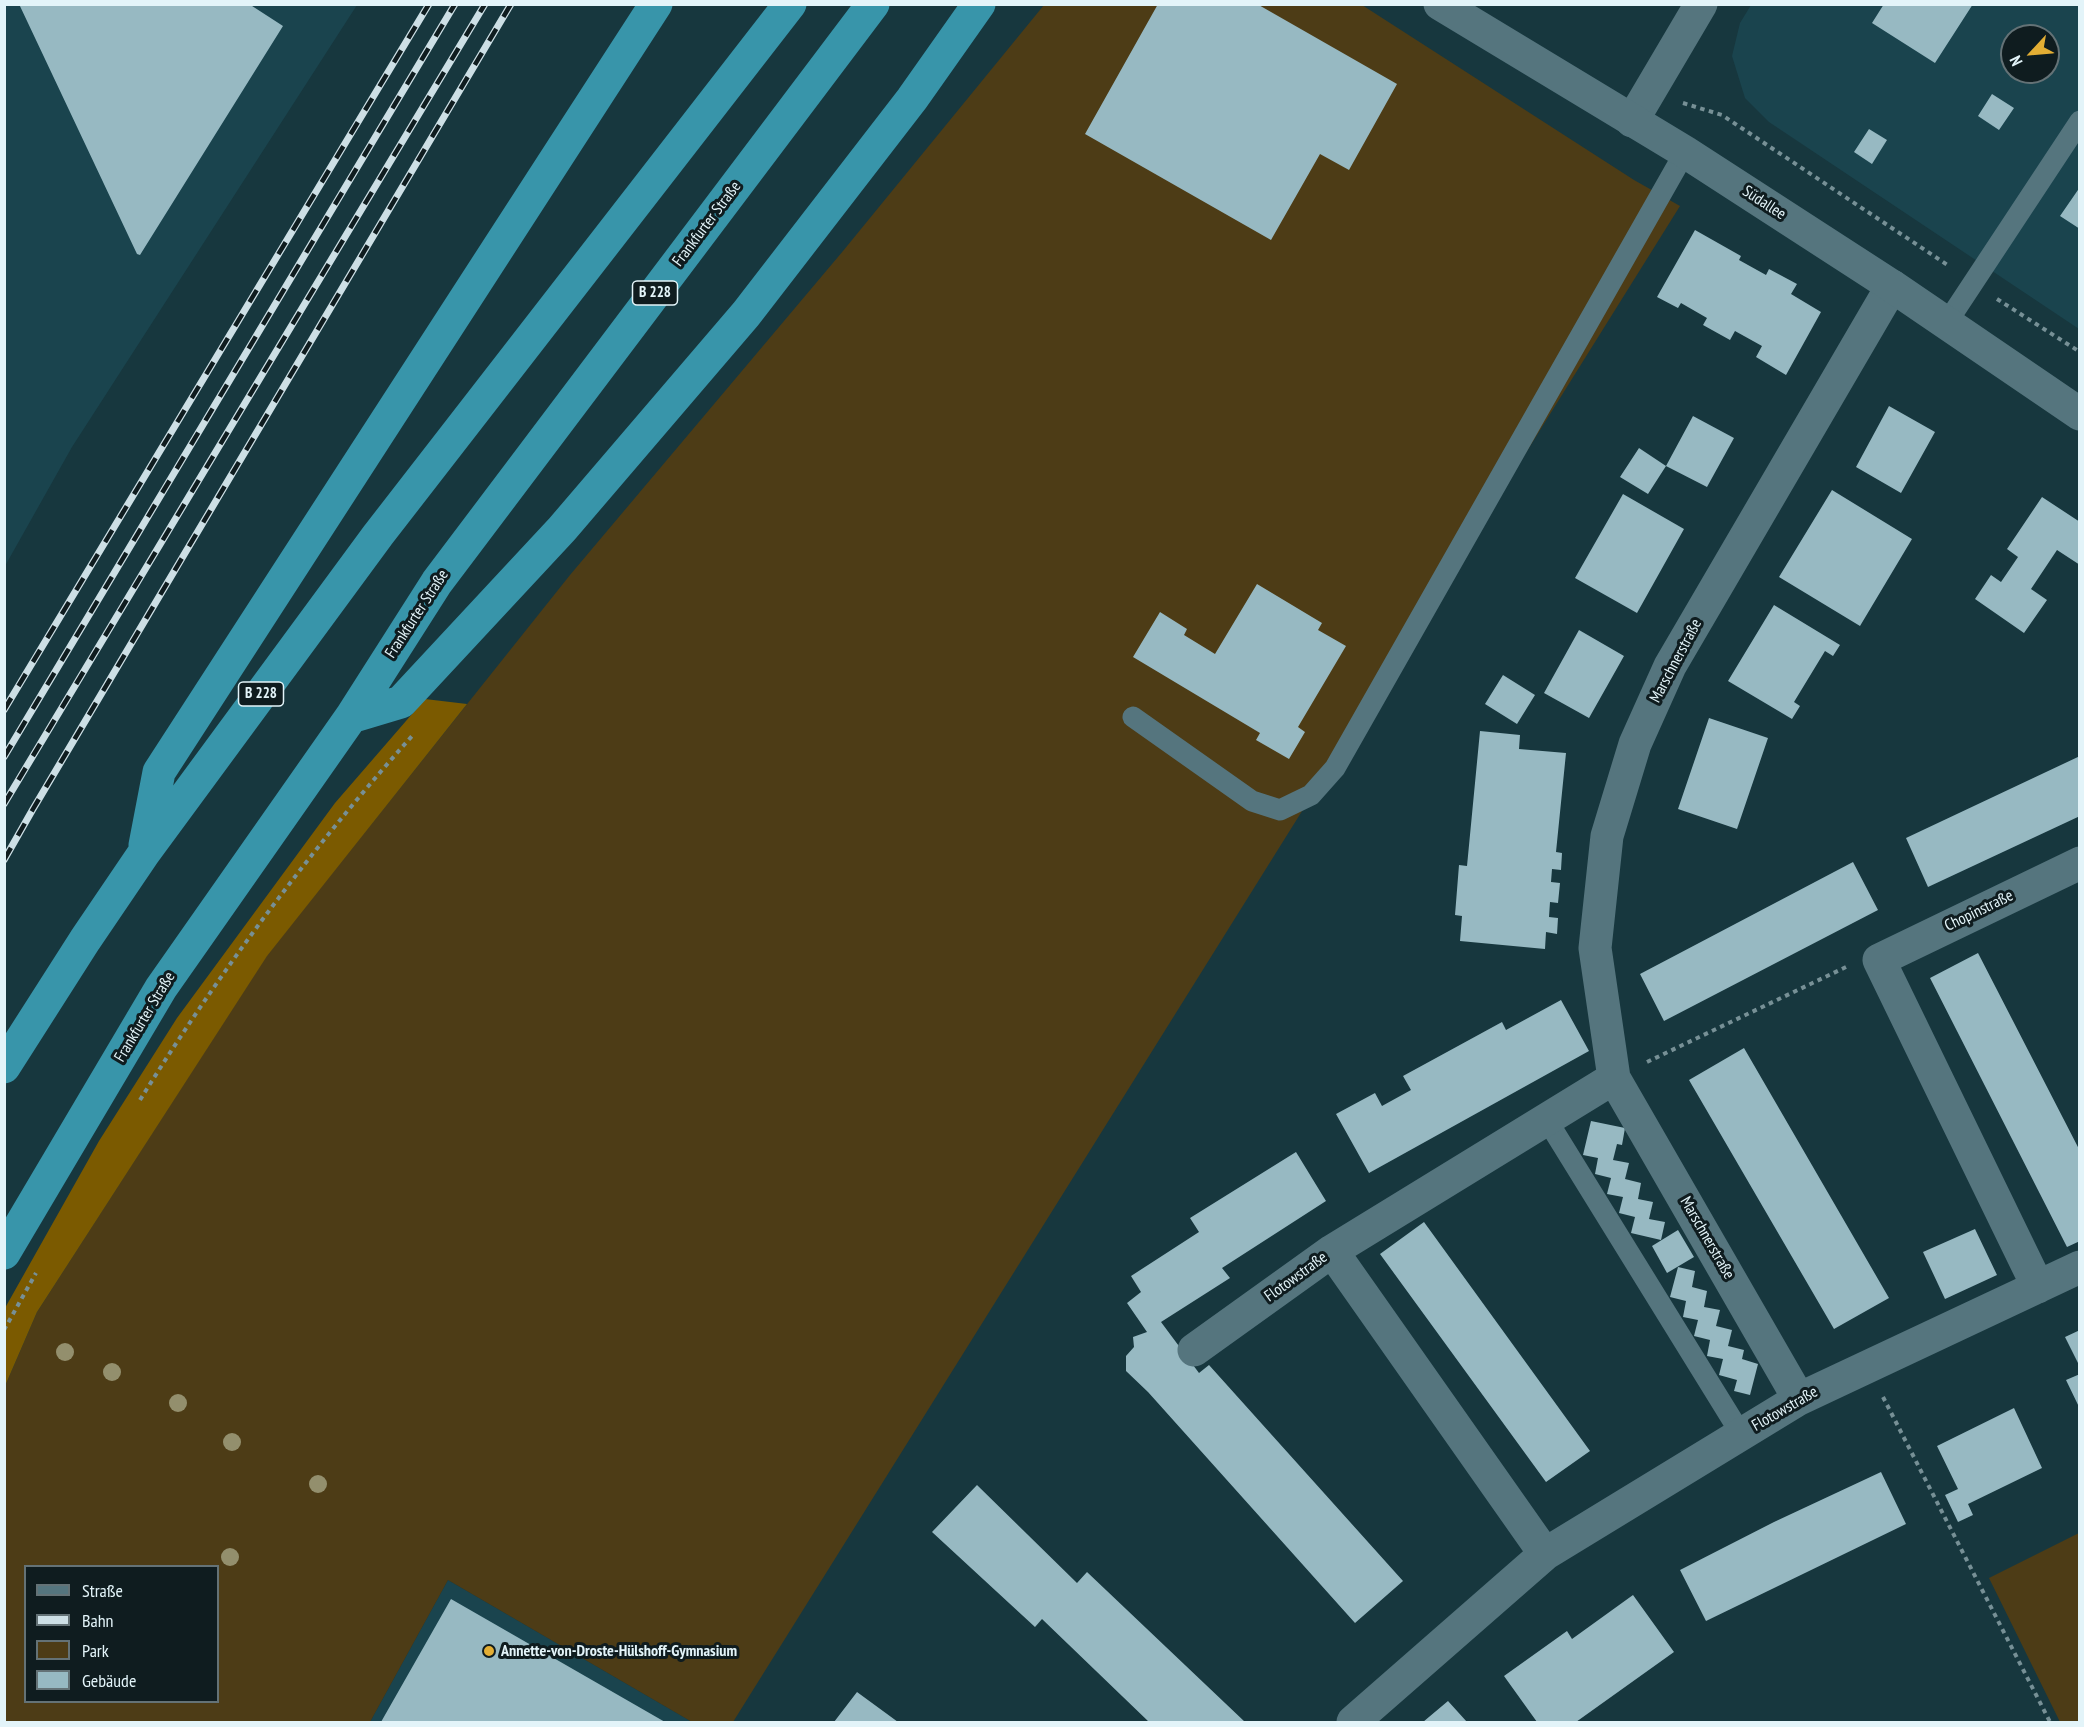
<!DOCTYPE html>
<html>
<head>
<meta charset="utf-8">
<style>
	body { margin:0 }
	#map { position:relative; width:2084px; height:1727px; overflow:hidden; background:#17373e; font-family:"PT Sans Narrow",sans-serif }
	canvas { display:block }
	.frame { position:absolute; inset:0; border:6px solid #e3f4f9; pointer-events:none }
	.legend { position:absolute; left:24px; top:1565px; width:195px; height:138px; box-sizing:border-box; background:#0f1c1f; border:2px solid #647276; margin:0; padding:8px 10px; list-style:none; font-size:18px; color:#e3f4f9 }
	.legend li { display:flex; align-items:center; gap:12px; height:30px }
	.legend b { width:30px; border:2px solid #647276 }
	.north { position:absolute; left:2000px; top:24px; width:60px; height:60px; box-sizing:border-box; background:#0f1c1f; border:2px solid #647276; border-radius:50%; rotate:244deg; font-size:16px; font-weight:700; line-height:24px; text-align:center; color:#e3f4f9 }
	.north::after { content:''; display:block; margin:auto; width:21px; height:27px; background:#e3ae34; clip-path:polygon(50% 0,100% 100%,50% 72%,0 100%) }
</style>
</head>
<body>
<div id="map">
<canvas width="2084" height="1727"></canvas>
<div class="frame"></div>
<ul class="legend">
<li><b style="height:8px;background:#55757e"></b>Straße</li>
<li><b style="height:8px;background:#cddfe5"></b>Bahn</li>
<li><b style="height:16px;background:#4d3c16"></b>Park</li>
<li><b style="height:16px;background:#97b9c2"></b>Gebäude</li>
</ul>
<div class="north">N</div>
</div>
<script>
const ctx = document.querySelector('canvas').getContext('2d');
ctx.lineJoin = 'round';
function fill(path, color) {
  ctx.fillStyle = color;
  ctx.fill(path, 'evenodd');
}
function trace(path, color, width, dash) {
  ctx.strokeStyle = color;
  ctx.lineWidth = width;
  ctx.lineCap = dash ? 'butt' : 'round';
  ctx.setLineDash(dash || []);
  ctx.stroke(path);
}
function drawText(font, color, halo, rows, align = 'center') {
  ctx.font = font + ' "PT Sans Narrow",sans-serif';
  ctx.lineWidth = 6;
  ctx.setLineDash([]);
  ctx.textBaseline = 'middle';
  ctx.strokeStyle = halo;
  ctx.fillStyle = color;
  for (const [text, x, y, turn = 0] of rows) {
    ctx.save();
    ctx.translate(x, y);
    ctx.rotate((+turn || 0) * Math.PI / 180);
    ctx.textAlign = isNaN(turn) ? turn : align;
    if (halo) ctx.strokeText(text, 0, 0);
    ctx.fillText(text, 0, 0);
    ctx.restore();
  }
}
const built = new Path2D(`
	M5,5H357L72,447L5,566Z
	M1751,5H2079V329L1769,122L1745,98L1732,56L1740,23ZM2012,36H2048V72H2012Z
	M448,1580L692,1722H370Z`);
const green = new Path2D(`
	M1044,5H1362L1634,180L1680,206L733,1722H692L448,1580L370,1722H5V1386L37,1312L267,955L570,575L843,251ZM26,1566H218V1702H26Z
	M2079,1533V1722H2060L1989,1578Z`);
const forest = new Path2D(`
	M425,699L467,704L267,956L37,1312L5,1386V1308L99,1141L177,1018L335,803Z`);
const building = new Path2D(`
	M19,4H249L283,26L140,255L137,254Z
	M1158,4H1257L1397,84L1349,170L1320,154L1271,240L1085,134Z
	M1884,4H1973L1935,63L1872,23Z
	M1992,94L2014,108L1999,130L1978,116Z
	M1869,129L1887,140L1872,164L1854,152Z
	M2080,187V229L2060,216Z
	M1695,230L1741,256L1739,260L1766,275L1769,269L1797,284L1791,294L1821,312L1786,375L1756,357L1762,346L1735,331L1730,340L1703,325L1707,318L1681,303L1678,308L1657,297Z
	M1889,406L1935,432L1901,493L1856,467Z
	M1693,416L1734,438L1707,487L1666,466Z
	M1639,448L1666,466L1648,494L1620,477Z
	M1832,490L1912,539L1860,626L1779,577Z
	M1623,494L1684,529L1637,613L1575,578Z
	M2042,497L2080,522V565L2057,550L2031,589L2047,600L2024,633L1975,599L1991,575L2001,582L2018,557L2007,549Z
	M1257,584L1322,623L1318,630L1346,646L1298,727L1305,732L1289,759L1256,740L1260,733L1133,657L1160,612L1187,629L1184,635L1215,654Z
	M1774,605L1840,645L1833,656L1825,651L1794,702L1800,706L1792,719L1728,681Z
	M1579,630L1624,656L1589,718L1544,693Z
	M1503,675L1535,695L1517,724L1485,704Z
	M1709,718L1768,738L1737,829L1678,809Z
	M1480,731L1520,735L1519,749L1566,753L1556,852L1562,853L1561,870L1552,869L1551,882L1560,883L1558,903L1550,902L1549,917L1558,918L1557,934L1546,932L1545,949L1460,941L1462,916L1455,915L1459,865L1467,866Z
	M2080,756V816L1928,887L1906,838Z
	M1853,862L1878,910L1664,1021L1640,974Z
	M1978,953L2080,1151V1241L2067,1247L1930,978Z
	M1561,1000L1589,1051L1369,1173L1336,1114L1375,1093L1382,1106L1411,1090L1403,1076L1502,1022L1506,1030Z
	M1744,1048L1889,1298L1834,1329L1689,1080Z
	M1591,1121L1625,1128L1622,1145L1617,1144L1613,1160L1629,1163L1625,1179L1641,1183L1638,1199L1653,1202L1649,1219L1665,1222L1661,1240L1631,1233L1635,1217L1619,1213L1623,1197L1607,1194L1611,1178L1595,1174L1598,1158L1583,1155Z
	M1296,1152L1326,1201L1222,1268L1230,1278L1161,1322L1199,1373L1209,1365L1403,1581L1355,1623L1148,1392L1126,1371V1356L1134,1347L1133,1337L1147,1332L1127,1303L1141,1292L1131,1276L1199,1232L1190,1218Z
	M1424,1222L1590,1451L1546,1482L1380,1254Z
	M1975,1229L1997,1275L1945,1299L1923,1252Z
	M1678,1230L1694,1257L1667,1273L1652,1246Z
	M1678,1267L1695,1271L1692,1287L1707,1291L1704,1307L1720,1310L1716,1326L1732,1330L1728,1346L1744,1350L1742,1359L1758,1364L1750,1395L1734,1391L1737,1380L1719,1375L1723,1359L1707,1356L1710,1340L1694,1336L1698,1320L1683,1317L1686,1301L1670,1297Z
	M2080,1330V1367L2065,1337Z
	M2080,1374V1409L2066,1380Z
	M2014,1408L2042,1468L1968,1504L1973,1515L1958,1522L1945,1495L1958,1489L1937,1446Z
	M1881,1472L1906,1524L1706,1621L1680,1570L1774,1522Z
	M977,1485L1077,1583L1087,1572L1245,1722H1149L1042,1619L1035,1627L932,1532Z
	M1633,1595L1674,1652L1576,1722H1537L1504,1676L1567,1631L1572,1639Z
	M451,1599L665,1722H381Z
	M857,1692L898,1722H834Z
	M1448,1701L1467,1722H1423Z`);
const path = new Path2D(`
	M1683,103L1722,115L1949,266
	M1997,299L2080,352
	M1647,1062L1846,967
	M140,1100C220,971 311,849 412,736
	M4,1330L36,1273
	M1883,1397L2050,1722`);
const lane = new Path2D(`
	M1946,324L2080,121
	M1133,717L1252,801L1280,810L1311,795L1335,768L1685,152
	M1547,1120L1741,1434`);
const street = new Path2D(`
	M1632,121L1701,4
	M1332,1251L1545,1554
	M2038,1287L1879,960L2080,863
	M1194,1350L1332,1251L1614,1078
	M1799,1399L1614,1078L1595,948L1607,836L1635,744L1670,666L1892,286
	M1353,1722L1545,1554L1799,1399L2080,1267`);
const secondary = new Path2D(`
	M1440,4L1685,152L1892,286L2080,414`);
const highway = new Path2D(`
	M351,717L401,702L562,529L746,314L912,99L979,4
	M145,845L159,772L656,4
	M4,1067L85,940L144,853L378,535L790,4
	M4,1253L161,988L351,717L437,582L873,4`);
const rail = new Path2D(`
	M4,710L429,4
	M4,757L455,4
	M4,804L485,4
	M4,860L33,809L511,4`);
const trees = [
	[65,1352],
	[112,1372],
	[178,1403],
	[232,1442],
	[318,1484],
	[230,1557]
];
const markers = [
	[489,1651,6,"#e3ae34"]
];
const shields = [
	[655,293,45],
	[261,694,45]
];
const shieldNames = [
	["B 228",655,293],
	["B 228",261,694]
];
const streetNames = [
	["Südallee",1764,203,33],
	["Frankfurter Straße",707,224,-53],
	["Frankfurter Straße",417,614,-57],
	["Marschnerstraße",1676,661,-62],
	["Chopinstraße",1979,911,-26],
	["Frankfurter Straße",145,1017,-59],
	["Marschnerstraße",1707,1238,60],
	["Flotowstraße",1296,1277,-36],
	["Flotowstraße",1785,1409,-30]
];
const poiNames = [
	["Annette-von-Droste-Hülshoff-Gymnasium",501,1651]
];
fill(built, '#1a444e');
fill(green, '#4d3c16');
fill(forest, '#7b5a00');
fill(building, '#97b9c2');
trace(path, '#779096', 4, [4.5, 4.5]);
trace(lane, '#55757e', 21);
trace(street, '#55757e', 33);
trace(secondary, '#55757e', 33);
trace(highway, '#3895aa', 33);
trace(rail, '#cddfe5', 7);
trace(rail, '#0f1c1f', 4.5, [14]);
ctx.fillStyle = '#938f6d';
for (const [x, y] of trees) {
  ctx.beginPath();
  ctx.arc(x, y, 9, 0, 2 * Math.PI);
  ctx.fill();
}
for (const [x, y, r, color] of markers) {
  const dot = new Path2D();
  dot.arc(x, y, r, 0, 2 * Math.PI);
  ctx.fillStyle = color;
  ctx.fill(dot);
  trace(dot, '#0f1c1f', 2);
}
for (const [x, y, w] of shields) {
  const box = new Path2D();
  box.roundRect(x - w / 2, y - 12, w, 24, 4.5);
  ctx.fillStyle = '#0f1c1f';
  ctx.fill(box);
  trace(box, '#e3f4f9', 1.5);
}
drawText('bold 15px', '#e3f4f9', null, shieldNames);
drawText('16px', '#e3f4f9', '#0f1c1f', streetNames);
drawText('bold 16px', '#e3f4f9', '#0f1c1f', poiNames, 'left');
</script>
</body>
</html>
